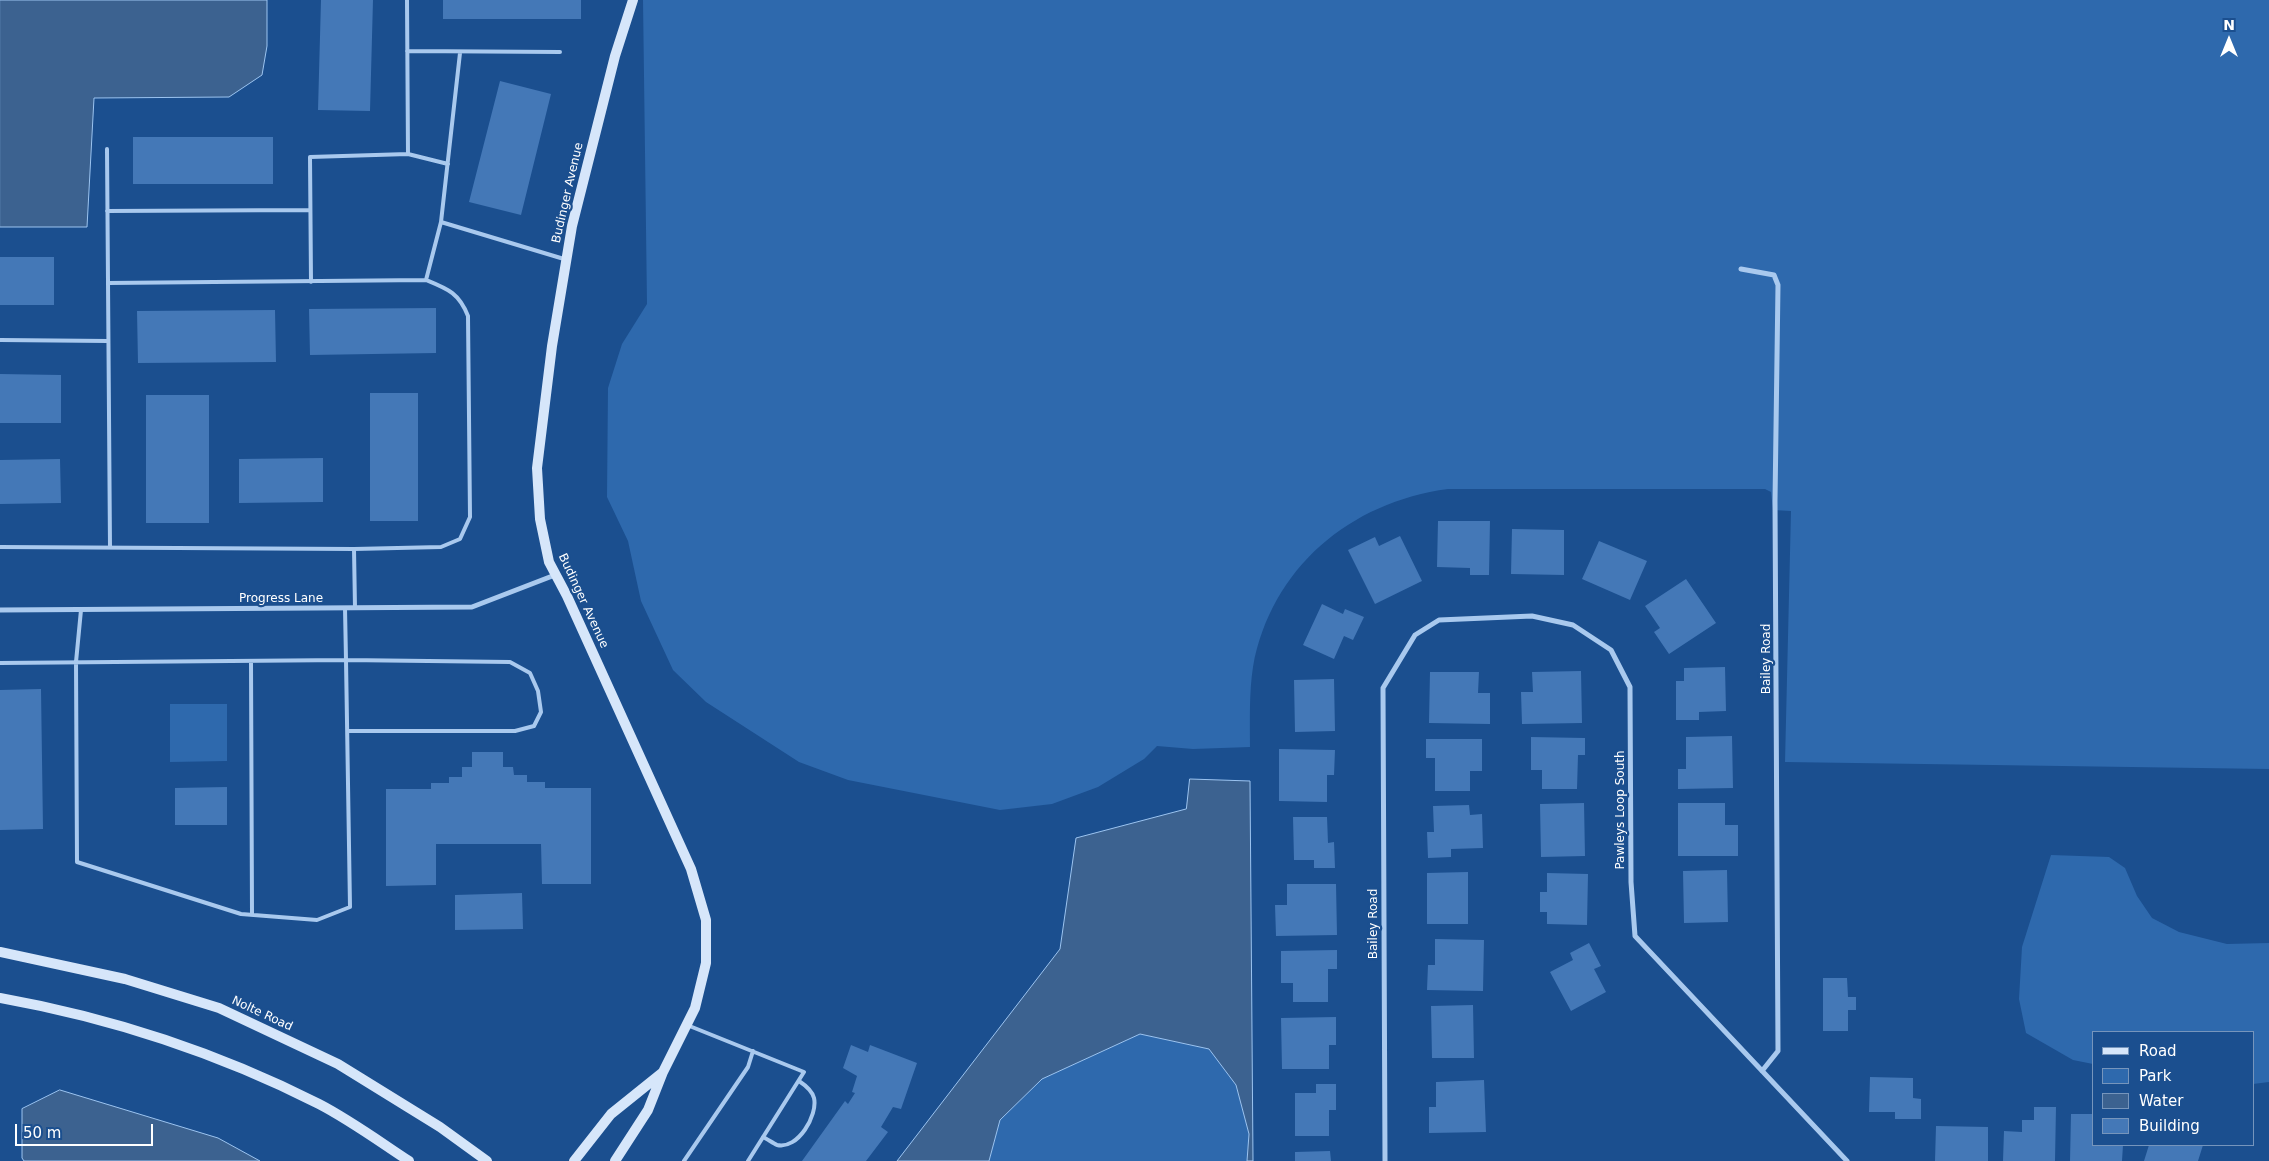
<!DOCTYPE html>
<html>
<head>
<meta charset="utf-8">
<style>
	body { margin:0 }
	#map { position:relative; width:2269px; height:1161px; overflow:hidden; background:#1b4f8f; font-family:"DejaVu Sans",sans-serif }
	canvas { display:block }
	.legend { position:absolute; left:2092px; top:1031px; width:162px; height:115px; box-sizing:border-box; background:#1b4f8f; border:1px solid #7695bc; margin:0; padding:6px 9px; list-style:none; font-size:15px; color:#fff }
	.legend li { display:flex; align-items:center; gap:10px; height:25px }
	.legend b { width:25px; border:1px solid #7695bc }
	.north { position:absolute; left:2204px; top:15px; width:50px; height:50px; -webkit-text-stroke:4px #1b4f8f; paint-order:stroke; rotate:0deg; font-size:14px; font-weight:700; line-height:20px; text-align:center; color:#fff }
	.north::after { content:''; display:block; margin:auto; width:18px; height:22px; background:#fff; clip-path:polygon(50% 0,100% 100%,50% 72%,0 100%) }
	.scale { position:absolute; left:15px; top:1124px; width:138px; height:22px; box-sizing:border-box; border:2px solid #fff; border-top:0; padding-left:6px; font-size:15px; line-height:18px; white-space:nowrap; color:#fff; -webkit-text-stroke:4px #1b4f8f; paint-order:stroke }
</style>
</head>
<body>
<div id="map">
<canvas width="2269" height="1161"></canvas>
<ul class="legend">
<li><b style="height:6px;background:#d6e6fa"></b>Road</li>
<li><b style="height:14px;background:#2e69ad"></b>Park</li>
<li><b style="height:14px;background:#3c6290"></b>Water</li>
<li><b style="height:14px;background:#4478b7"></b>Building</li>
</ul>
<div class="north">N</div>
<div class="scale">50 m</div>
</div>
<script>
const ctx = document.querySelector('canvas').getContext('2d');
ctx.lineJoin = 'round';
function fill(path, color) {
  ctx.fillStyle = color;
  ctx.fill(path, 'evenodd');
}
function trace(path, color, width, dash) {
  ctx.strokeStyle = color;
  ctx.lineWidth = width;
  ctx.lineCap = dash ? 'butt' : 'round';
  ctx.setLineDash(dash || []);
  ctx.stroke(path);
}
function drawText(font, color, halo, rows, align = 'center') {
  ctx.font = font + ' "DejaVu Sans",sans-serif';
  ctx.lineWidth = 4.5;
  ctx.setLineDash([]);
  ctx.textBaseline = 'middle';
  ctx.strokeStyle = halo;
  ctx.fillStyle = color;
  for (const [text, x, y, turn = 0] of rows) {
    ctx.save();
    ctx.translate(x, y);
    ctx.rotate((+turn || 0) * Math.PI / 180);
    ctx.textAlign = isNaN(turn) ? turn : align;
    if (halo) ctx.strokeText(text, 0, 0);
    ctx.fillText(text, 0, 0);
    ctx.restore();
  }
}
const green = new Path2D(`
	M643,0H2269V769L1785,762L1791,511L1773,510L1771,492L1765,489H1448C1350,502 1271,568 1253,667C1249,693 1250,721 1250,747L1193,749L1157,746L1144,759L1098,787L1052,804L1000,810L848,780L799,762L706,702L673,670L641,601L628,541L607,497L608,388L622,344L647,304Z
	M170,704H227V761L170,762Z
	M2051,855L2109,857L2125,868L2137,896L2152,918L2179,932L2227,944L2269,943V1082L2253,1084V1032H2093V1064L2073,1060L2026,1033L2019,999L2022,947Z
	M1140,1034L1209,1049L1236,1085L1249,1134L1247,1161H989L1000,1120L1042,1079Z`);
const water = new Path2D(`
	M0,0H267V46L262,75L229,97L94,98L87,227H0Z
	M1190,779L1250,781L1253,1161H1247L1249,1134L1236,1085L1209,1049L1140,1034L1042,1079L1000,1120L989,1161H897L1060,949L1076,838L1186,809Z
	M60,1090L218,1138L260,1161H24L22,1158V1109Z`);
const building = new Path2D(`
	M321,0H373L370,111L318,110Z
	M443,0H581V19H443Z
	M500,81L551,94L521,215L469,202Z
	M133,137H273V184H133Z
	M0,257H54V305H0Z
	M436,308V353L310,355L309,309Z
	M275,310L276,362L138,363L137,311Z
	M0,374L61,375V423H0Z
	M370,393H418V521H370Z
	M146,395H209V523H146Z
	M323,458V502L239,503V459Z
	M60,459L61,503L0,504V460Z
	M1438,521H1490L1489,575H1470V568L1437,567Z
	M1512,529L1564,530V575L1511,574Z
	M1400,536L1422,581L1375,604L1348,550L1375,537L1379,546Z
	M1599,541L1647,561L1630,600L1582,579Z
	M1686,579L1716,623L1669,654L1654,632L1660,628L1645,606Z
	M1322,604L1343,614L1345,609L1364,617L1353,640L1344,636L1334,659L1303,645Z
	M1725,667L1726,711L1699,712V720H1676V681H1684V668Z
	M1581,671L1582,723L1522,724L1521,692H1533L1532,672Z
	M1430,672H1479L1478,693H1490V724L1429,723Z
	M1334,679L1335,731L1295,732L1294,680Z
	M41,689L43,829L0,830V690Z
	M1732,736L1733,788L1678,789V769H1686V737Z
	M1531,737L1585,738V755H1578L1577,789H1542V770H1531Z
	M1426,739H1482V771H1470V791H1435V758H1426Z
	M1279,749L1335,750L1334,775H1327V802L1279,801Z
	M472,752H503V767H513L514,775H527V782H545V788H591V884H542L541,844H436V885L386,886V789H431V783H449V777H462V767H472Z
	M227,787V825H175V788Z
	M1584,803L1585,856L1541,857L1540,804Z
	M1678,803H1725V825H1738V856H1678Z
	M1469,805L1470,815L1482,814L1483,848L1451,849V857L1428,858L1427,832H1434L1433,806Z
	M1293,817H1327L1328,843L1334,842L1335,868H1314V860H1294Z
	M1727,870L1728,922L1684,923L1683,871Z
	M1468,872V924H1427V873Z
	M1547,873L1588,874L1587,925L1547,924V912H1540V892H1547Z
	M1287,884H1336L1337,935L1276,936L1275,905H1287Z
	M522,893L523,929L455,930V895Z
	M1435,939L1484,940L1483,991L1427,990L1428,965H1435Z
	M1589,943L1601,966L1594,969L1606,992L1571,1011L1550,972L1573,960L1570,953Z
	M1337,950V969H1328V1002H1293V983H1281V951Z
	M1823,978H1847L1848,997H1856V1010H1848V1031H1823Z
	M1473,1005L1474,1058H1432L1431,1006Z
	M1336,1017V1045H1329V1069H1282L1281,1018Z
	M851,1045L868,1052L870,1045L917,1063L901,1109L893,1107L881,1127L888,1132L866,1161H802L845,1101L848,1104L855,1093L852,1092L857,1076L843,1068Z
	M1870,1077L1913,1078V1098L1921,1099V1119H1895V1112H1869Z
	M1484,1080L1486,1132L1429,1133V1107H1436V1082Z
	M1316,1084H1336V1110H1329V1136H1295V1093H1316Z
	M2034,1107H2056L2055,1161H2003L2004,1131L2022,1132V1120H2034Z
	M2071,1114H2093V1145H2123L2122,1161H2070Z
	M1936,1126L1988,1127V1161H1935Z
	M2149,1145H2203L2198,1161H2144Z
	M1330,1151L1331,1161H1295V1152Z`);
const lane = new Path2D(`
	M407,0L408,154
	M407,51L560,52
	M107,149L110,547
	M107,211L310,210
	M441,222L564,259
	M426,280L441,222L460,53
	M311,282L310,157L408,154L448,164
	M0,340L108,341
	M0,547L354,549L441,547L460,539L470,517L468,316C459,293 448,289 426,280L108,283
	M354,549L355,608
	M345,608L346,660L510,662L530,673L538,691L541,712L534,726L515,731H349
	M251,661L252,915
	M0,663C115,662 231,661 346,660L350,907L317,920L241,914L77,862L76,662L81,610
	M687,1025L804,1072L748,1161
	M763,1137C767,1139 773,1143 777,1145C798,1150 818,1115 814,1098C812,1090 805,1085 799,1081
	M684,1161L748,1067L753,1051`);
const street = new Path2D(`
	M1741,269L1774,275L1778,285L1775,501L1778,1051L1762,1071
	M0,610L472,607L555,575
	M1385,1161L1383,688L1415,635L1439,620L1532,616L1573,625L1611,650L1630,687L1631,882L1635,936L1847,1161`);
const secondary = new Path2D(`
	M0,952L125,979L219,1008L338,1064L440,1127L487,1161
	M0,998C112,1018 218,1053 319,1104C350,1120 380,1142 409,1161
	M574,1161L611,1114L662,1073
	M615,1161L648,1110L663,1072L695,1008L706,963V920L691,869L567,596L549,562L540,519L537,468L552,346L572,226L615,56L633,0`);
const streetNames = [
	["Budinger Avenue",568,193,-77],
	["Progress Lane",281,599],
	["Budinger Avenue",583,601,65],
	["Bailey Road",1767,659,-90],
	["Pawleys Loop South",1621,810,-90],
	["Bailey Road",1374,924,-90],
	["Nolte Road",262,1014,25]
];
fill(green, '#2e69ad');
fill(water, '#3c6290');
trace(water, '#9cc4f0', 1);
fill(building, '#4478b7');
trace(lane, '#a9c9ee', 4);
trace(street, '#a9c9ee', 5);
trace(secondary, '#d6e6fa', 10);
drawText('12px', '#fff', '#1b4f8f', streetNames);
</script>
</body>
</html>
